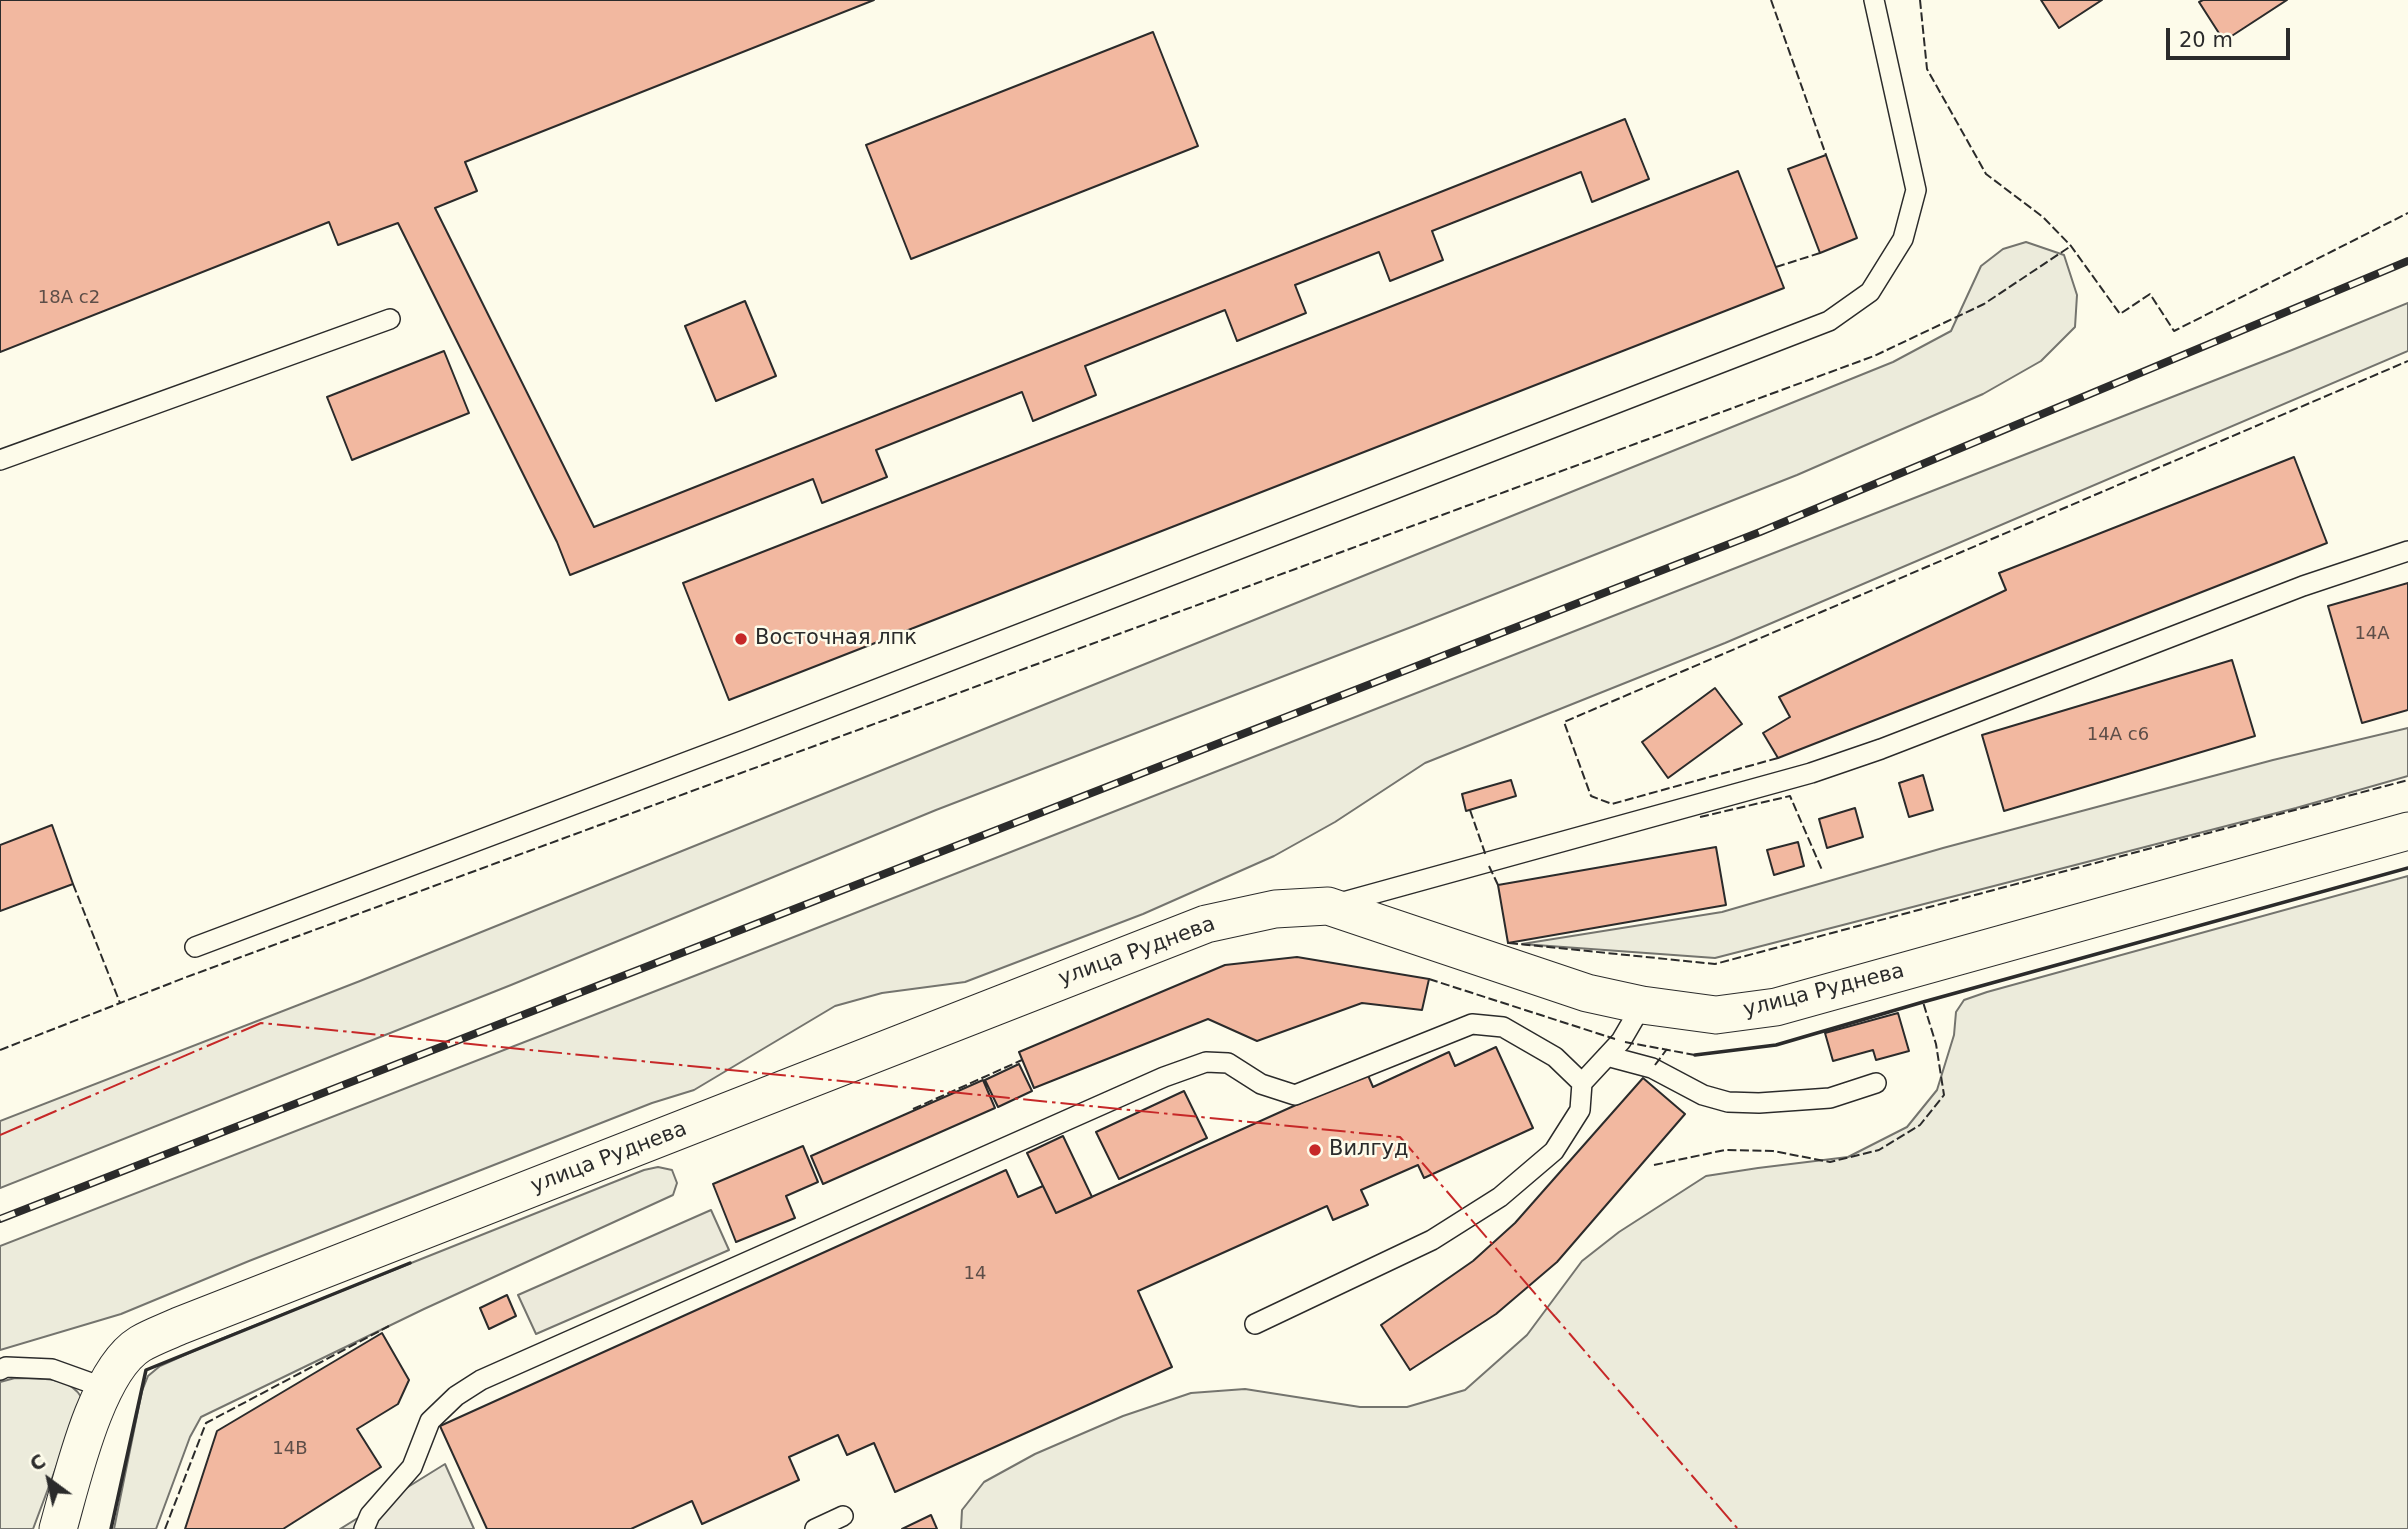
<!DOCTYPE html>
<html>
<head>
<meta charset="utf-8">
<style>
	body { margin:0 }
	#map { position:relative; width:2408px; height:1529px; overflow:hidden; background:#fdfbea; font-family:"DejaVu Sans",sans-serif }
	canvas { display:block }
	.north { position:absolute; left:14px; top:1445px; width:70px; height:70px; -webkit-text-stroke:5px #fdfbea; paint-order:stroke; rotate:327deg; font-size:19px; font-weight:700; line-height:28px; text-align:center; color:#2b2b2b }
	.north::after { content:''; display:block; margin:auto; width:24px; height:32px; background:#2b2b2b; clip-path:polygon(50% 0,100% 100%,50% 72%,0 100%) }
	.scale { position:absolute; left:2166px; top:28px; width:124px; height:32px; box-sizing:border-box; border:4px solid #2b2b2b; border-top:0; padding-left:9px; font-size:21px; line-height:24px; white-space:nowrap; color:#2b2b2b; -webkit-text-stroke:5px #fdfbea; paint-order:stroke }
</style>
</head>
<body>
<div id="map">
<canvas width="2408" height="1529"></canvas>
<div class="north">С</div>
<div class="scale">20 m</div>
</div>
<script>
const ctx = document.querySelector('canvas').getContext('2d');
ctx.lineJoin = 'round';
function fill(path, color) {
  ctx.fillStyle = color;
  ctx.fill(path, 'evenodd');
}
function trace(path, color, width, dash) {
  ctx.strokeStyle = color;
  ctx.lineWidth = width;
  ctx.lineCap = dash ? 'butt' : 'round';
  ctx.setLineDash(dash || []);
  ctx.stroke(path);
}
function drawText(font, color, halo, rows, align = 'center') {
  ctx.font = font + ' "DejaVu Sans",sans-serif';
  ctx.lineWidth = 5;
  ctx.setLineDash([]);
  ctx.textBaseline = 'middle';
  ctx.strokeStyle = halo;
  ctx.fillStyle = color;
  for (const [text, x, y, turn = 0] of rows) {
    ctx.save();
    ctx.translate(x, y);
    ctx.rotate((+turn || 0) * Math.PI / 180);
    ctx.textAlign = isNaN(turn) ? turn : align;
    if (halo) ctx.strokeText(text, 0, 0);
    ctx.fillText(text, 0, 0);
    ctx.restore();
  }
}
const green = new Path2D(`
	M2026,242L2064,255L2077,295L2075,327L2041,361L1983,394L1797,475L1414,626L936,810L511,985L0,1188V1121L360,981L1893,362L1951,331L1981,266L2003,249Z
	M2408,303V351L1725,643L1425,763L1335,822L1274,856L1143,914L965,982L882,993L835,1006L694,1090L652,1103L249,1261L121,1314L0,1350V1246L707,971L2292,350Z
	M2408,728V776L2296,808L1715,958L1522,944L1722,912L1943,848L2273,760Z
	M2408,876V1529H961L962,1510L984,1482L1035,1454L1123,1416L1191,1393L1245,1389L1360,1407H1407L1465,1390L1527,1335L1582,1261L1619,1232L1706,1176L1758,1168L1848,1157L1907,1127L1937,1090L1954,1035L1956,1012L1964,1000L1987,992Z
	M658,1167L672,1170L677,1183L673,1195L424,1309L201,1417L190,1437L156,1529H114L142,1391L148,1376L160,1366L216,1341L644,1170Z
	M15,1378C39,1379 69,1375 82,1398L33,1529H0V1382Z`);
const parking = new Path2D(`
	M711,1210L729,1250L536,1334L518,1295Z
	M445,1464L474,1529H340Z`);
const building = new Path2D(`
	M0,0H874L465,162L477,191L435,208L594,527L1625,119L1649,179L1592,202L1581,172L1432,231L1443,260L1390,281L1379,252L1295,285L1306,313L1237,341L1225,310L1085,366L1096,395L1033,421L1022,392L876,450L887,477L822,503L813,479L570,575L557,542L398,223L338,245L329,222L0,352Z
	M2041,0H2102L2059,28Z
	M2203,0H2287L2224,41L2199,2Z
	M1153,32L1198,146L911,259L866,145Z
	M1826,155L1857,238L1820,253L1788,169Z
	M1738,171L1784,288L729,700L683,583Z
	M745,301L776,376L716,401L685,326Z
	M444,351L469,413L352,460L327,397Z
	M2294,457L2327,543L1778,758L1763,733L1790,717L1779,697L2006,590L1999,573Z
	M2408,583V710L2362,723L2328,606Z
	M2232,660L2255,736L2004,811L1982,735Z
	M1715,688L1742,724L1668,778L1642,742Z
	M1923,775L1933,810L1909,817L1899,783Z
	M1511,780L1516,796L1466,811L1462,794Z
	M1855,808L1863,837L1827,848L1819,819Z
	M52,825L73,884L0,911V845Z
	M1798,842L1804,866L1774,875L1767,850Z
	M1716,847L1726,905L1508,943L1498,885Z
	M1297,957L1429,979L1422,1010L1362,1003L1257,1041L1208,1019L1034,1088L1019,1052L1225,965Z
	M1898,1013L1909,1051L1876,1060L1873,1050L1833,1061L1825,1033Z
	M1496,1047L1533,1128L1424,1178L1418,1165L1361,1190L1368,1205L1333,1220L1327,1206L1138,1291L1172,1367L895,1492L874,1443L847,1455L838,1435L789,1457L799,1480L702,1524L692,1501L631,1529H487L440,1426L1006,1170L1018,1197L1043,1186L1056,1213L1367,1073L1373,1087L1449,1052L1455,1066Z
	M1019,1064L1032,1091L998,1107L985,1080Z
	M1643,1078L1685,1114L1557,1262L1496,1314L1410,1370L1381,1325L1473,1261L1515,1223Z
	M983,1080L995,1108L823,1184L811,1156Z
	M1184,1091L1207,1138L1119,1179L1096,1132Z
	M1063,1136L1092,1197L1056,1213L1027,1153Z
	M803,1146L818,1182L786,1196L795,1218L736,1242L713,1184Z
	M507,1295L516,1316L489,1329L480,1308Z
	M382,1333L409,1380L398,1404L357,1429L381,1467L283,1529H185L217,1431Z
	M931,1515L937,1529H902Z`);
const lane = new Path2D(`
	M0,460L390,319
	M1336,904L1811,773L1881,749L2303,586L2408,551
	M195,947L745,740L1829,321L1870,292L1903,239L1916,190L1874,0
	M1607,1056L1652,1068L1703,1095L1728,1102L1759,1103L1830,1098L1876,1083
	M1255,1324L1432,1240L1500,1197L1554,1151L1580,1110L1582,1083L1621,1041L1642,1005
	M0,1370L6,1367L52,1369L105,1388
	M364,1529L370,1515L412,1467L430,1421L456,1396L481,1380L1164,1077L1206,1062L1228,1063L1261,1084L1295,1095L1472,1024L1503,1027L1555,1057L1582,1083
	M815,1529L843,1516`);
const street = new Path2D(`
	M58,1529C72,1480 96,1371 140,1344C152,1337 166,1332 179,1326L1206,924L1275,909L1328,906L1587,993L1642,1005L1716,1015L1776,1007L2408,831`);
const rail = new Path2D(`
	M0,1219L1760,532L2408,261`);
const fence = new Path2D(`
	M1771,0L1826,155
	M1920,0L1927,69L1986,174L2043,217L2071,246L2120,314L2150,294L2174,331L2408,213
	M1776,267L1820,253
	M1778,758L1612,804L1591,796L1564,722L2408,361
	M1470,810L1486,856
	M1700,817L1790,796L1822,870
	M1489,866L1498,885
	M73,884L120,1003
	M1509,943L1715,964L2408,780
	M1429,979L1615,1039
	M1625,1042L1695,1055
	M0,1050L184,978L1874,356L1984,304L2071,246
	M1655,1065L1667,1049
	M913,1109L1022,1060
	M1654,1165L1725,1150L1773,1151L1830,1162L1879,1150L1920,1125L1944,1095L1936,1044L1923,1002
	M165,1529L206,1423L389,1326`);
const wall = new Path2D(`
	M1695,1055L1776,1045L1923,1002L2408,868
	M111,1529L146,1370L410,1263`);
const power = new Path2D(`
	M0,1135L261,1023L1400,1137L1738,1529`);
const markers = [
	[741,639,7,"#c62828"],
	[1315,1150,7,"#c62828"]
];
const numberNames = [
	["18А с2",69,298],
	["14А",2372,634],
	["14А с6",2118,735],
	["14",975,1274],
	["14В",290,1449]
];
const poiNames = [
	["Восточная лпк",755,639],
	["Вилгуд",1329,1150]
];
const streetNames = [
	["улица Руднева",1137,952,-20],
	["улица Руднева",1824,991,-14],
	["улица Руднева",609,1158,-21]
];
fill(green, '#ecebdb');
trace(green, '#74746e', 2);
fill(parking, '#eceadb');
trace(parking, '#74746e', 2);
fill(building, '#f2b8a0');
trace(building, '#2b2b2b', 2);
trace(lane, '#2b2b2b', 22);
trace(street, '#2b2b2b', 39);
trace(lane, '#fdfbea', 19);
trace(street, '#fdfbea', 37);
trace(rail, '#2b2b2b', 8);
trace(rail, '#fdfbea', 5, [16]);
trace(fence, '#2b2b2b', 2, [9, 3.5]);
trace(wall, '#2b2b2b', 3.5);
trace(power, '#c62828', 2, [24, 5, 3.5, 5]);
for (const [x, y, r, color] of markers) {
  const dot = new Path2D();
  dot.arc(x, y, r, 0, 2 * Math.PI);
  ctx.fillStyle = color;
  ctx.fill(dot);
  trace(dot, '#fdfbea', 2.5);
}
drawText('18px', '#5d4e48', null, numberNames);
drawText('21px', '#2b2b2b', '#fdfbea', poiNames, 'left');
drawText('21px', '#2b2b2b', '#fdfbea', streetNames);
</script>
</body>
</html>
